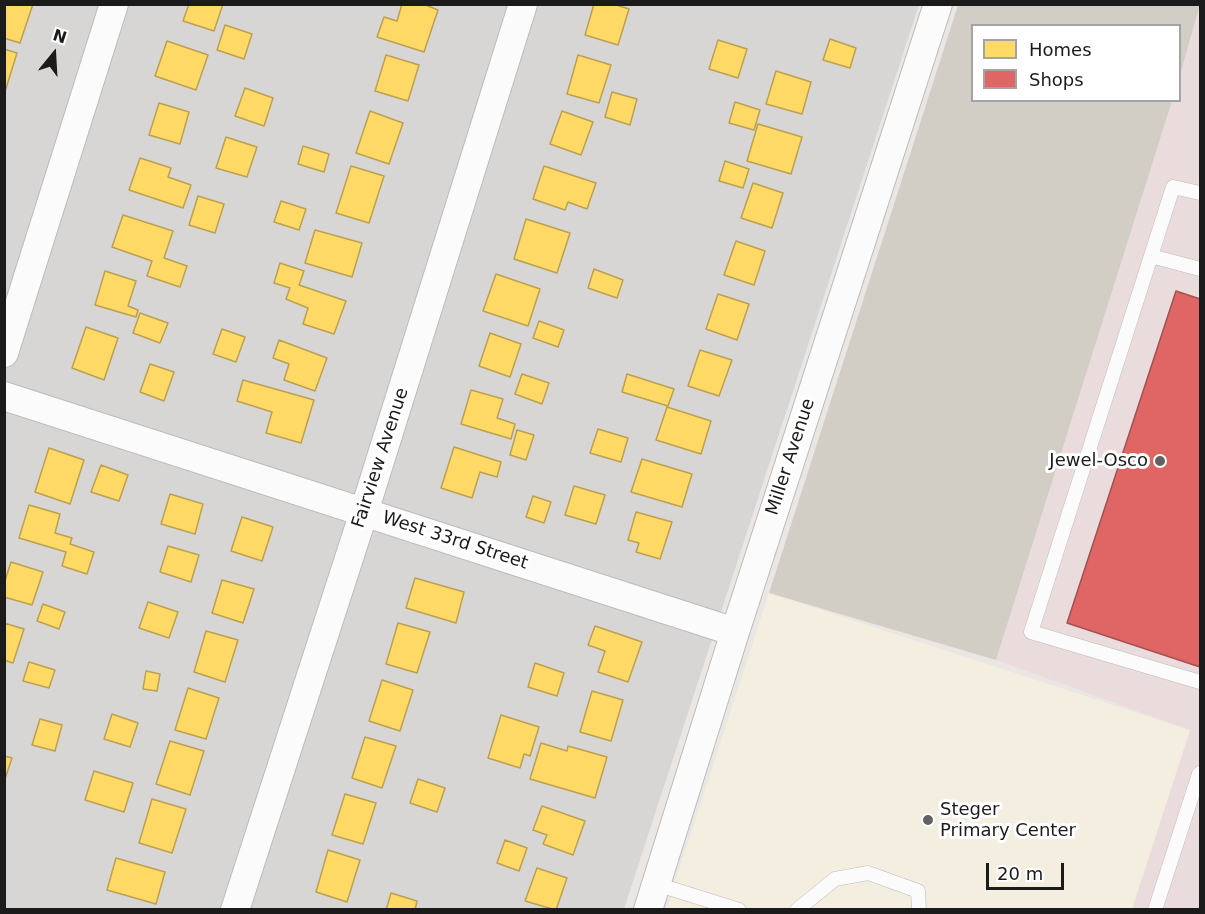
<!DOCTYPE html>
<html>
<head>
<meta charset="utf-8">
<style>
	body { margin:0 }
	#map { position:relative; width:1205px; height:914px; overflow:hidden; background:#e9e6e4; font-family:"DejaVu Sans",sans-serif }
	canvas { display:block }
	.frame { position:absolute; inset:0; border:6px solid #1b1b1b; pointer-events:none }
	.legend { position:absolute; left:971px; top:24px; width:210px; height:78px; box-sizing:border-box; background:#fff; border:2px solid #a4a4a4; margin:0; padding:8px 10px; list-style:none; font-size:18px; color:#1b1b1b }
	.legend li { display:flex; align-items:center; gap:12px; height:30px }
	.legend b { width:30px; border:2px solid #a4a4a4 }
	.north { position:absolute; left:24px; top:24px; width:60px; height:60px; -webkit-text-stroke:4px #fff; paint-order:stroke; rotate:18deg; font-size:16px; font-weight:700; line-height:24px; text-align:center; color:#1b1b1b }
	.north::after { content:''; display:block; margin:auto; width:21px; height:27px; background:#1b1b1b; clip-path:polygon(50% 0,100% 100%,50% 72%,0 100%) }
	.scale { position:absolute; left:986px; top:863px; width:78px; height:27px; box-sizing:border-box; border:3px solid #1b1b1b; border-top:0; padding-left:8px; font-size:18px; line-height:21px; white-space:nowrap; color:#1b1b1b; -webkit-text-stroke:4px #fff; paint-order:stroke }
</style>
</head>
<body>
<div id="map">
<canvas width="1205" height="914"></canvas>
<div class="frame"></div>
<ul class="legend">
<li><b style="height:16px;background:#ffd966"></b>Homes</li>
<li><b style="height:16px;background:#e06666"></b>Shops</li>
</ul>
<div class="north">N</div>
<div class="scale">20 m</div>
</div>
<script>
const ctx = document.querySelector('canvas').getContext('2d');
ctx.lineJoin = 'round';
function fill(path, color) {
  ctx.fillStyle = color;
  ctx.fill(path, 'evenodd');
}
function trace(path, color, width, dash) {
  ctx.strokeStyle = color;
  ctx.lineWidth = width;
  ctx.lineCap = dash ? 'butt' : 'round';
  ctx.setLineDash(dash || []);
  ctx.stroke(path);
}
function drawText(font, color, halo, rows, align = 'center') {
  ctx.font = font + ' "DejaVu Sans",sans-serif';
  ctx.lineWidth = 6;
  ctx.setLineDash([]);
  ctx.textBaseline = 'middle';
  ctx.strokeStyle = halo;
  ctx.fillStyle = color;
  for (const [text, x, y, turn = 0] of rows) {
    ctx.save();
    ctx.translate(x, y);
    ctx.rotate((+turn || 0) * Math.PI / 180);
    ctx.textAlign = isNaN(turn) ? turn : align;
    if (halo) ctx.strokeText(text, 0, 0);
    ctx.fillText(text, 0, 0);
    ctx.restore();
  }
}
const residential = new Path2D(`
	M5,5H919L624,909L5,910Z`);
const commercial = new Path2D(`
	M1200,9V909H1132L1190,730L996,660L1172,101L1180,100V75Z`);
const education = new Path2D(`
	M769,593L1190,730L1132,909L666,910Z`);
const construction = new Path2D(`
	M958,5H1200L1180,75V26H972V100L1172,101L996,660L769,593Z`);
const homes = new Path2D(`
	M4,4H33L20,43L4,38Z
	M189,4H223L214,31L183,21Z
	M402,4H423L438,10L424,52L377,37L384,17L397,21Z
	M594,4H613L629,9L618,45L585,35Z
	M225,25L252,34L244,59L217,50Z
	M830,39L856,48L850,68L823,60Z
	M718,40L747,49L738,78L709,69Z
	M167,41L208,55L196,90L155,76Z
	M4,49L17,53L4,95Z
	M386,55L419,65L408,101L375,91Z
	M578,55L611,65L599,103L567,94Z
	M776,71L811,82L802,114L766,104Z
	M245,88L273,98L264,126L235,116Z
	M612,92L637,99L630,125L605,117Z
	M735,102L760,110L754,130L729,123Z
	M159,103L189,112L180,144L149,135Z
	M370,111L403,123L389,164L356,153Z
	M562,111L593,122L581,155L550,144Z
	M758,124L802,137L791,174L747,161Z
	M226,137L257,147L247,177L216,168Z
	M303,146L329,154L324,172L298,164Z
	M140,158L171,168L168,177L191,185L183,208L129,190Z
	M725,161L749,169L743,188L719,181Z
	M351,166L384,176L369,223L336,213Z
	M544,166L596,183L587,209L568,202L565,210L533,199Z
	M753,183L783,193L772,228L741,218Z
	M198,196L224,204L215,233L189,225Z
	M281,201L306,209L299,230L274,222Z
	M123,215L173,231L164,258L187,266L180,287L147,276L152,261L112,247Z
	M526,219L570,233L557,273L514,259Z
	M315,230L362,243L352,277L305,263Z
	M736,241L765,251L754,285L724,275Z
	M280,263L304,271L299,285L346,301L334,334L303,324L308,308L286,299L290,288L274,283Z
	M594,269L623,280L617,298L588,288Z
	M105,271L136,281L128,306L138,310L136,317L95,305Z
	M496,274L540,289L528,326L483,311Z
	M718,294L749,304L737,340L706,329Z
	M140,313L168,323L160,343L133,333Z
	M539,321L564,330L558,347L533,338Z
	M86,327L118,338L104,380L72,368Z
	M222,329L245,337L236,362L213,354Z
	M490,333L521,344L510,377L479,366Z
	M279,340L327,358L315,391L284,380L289,364L273,358Z
	M700,350L732,360L719,396L688,386Z
	M150,364L174,372L164,401L140,392Z
	M522,374L549,383L542,404L515,394Z
	M627,374L674,389L668,406L622,392Z
	M243,380L314,400L301,443L266,433L272,412L237,401Z
	M471,390L503,399L497,418L515,424L511,439L461,424Z
	M667,407L711,421L701,454L656,440Z
	M598,429L628,438L621,462L590,453Z
	M517,430L534,435L526,460L510,455Z
	M454,447L501,462L497,477L480,472L472,498L441,488Z
	M49,448L84,460L70,504L35,492Z
	M642,459L692,474L682,507L631,492Z
	M101,465L128,475L119,501L91,492Z
	M574,486L605,495L596,524L565,515Z
	M170,494L203,504L195,534L161,524Z
	M533,496L551,502L544,523L526,517Z
	M29,505L60,514L55,533L72,538L70,544L94,552L87,574L62,566L66,552L19,538Z
	M636,512L672,522L660,559L636,552L639,543L628,540Z
	M242,517L273,527L262,561L231,551Z
	M168,546L199,555L191,582L160,572Z
	M11,562L43,572L32,605L4,597V584Z
	M415,578L464,592L456,623L406,608Z
	M222,580L254,589L243,623L212,613Z
	M148,602L178,612L169,638L139,628Z
	M43,604L65,612L59,629L37,621Z
	M4,623L24,629L13,663L4,660Z
	M398,623L430,632L417,673L386,664Z
	M595,626L642,642L628,682L598,672L605,651L588,645Z
	M206,631L238,640L225,682L194,672Z
	M29,662L55,670L49,688L23,681Z
	M535,663L564,673L557,696L528,687Z
	M146,671L160,674L157,691L143,689Z
	M382,680L413,690L400,731L369,721Z
	M188,688L219,698L206,739L175,730Z
	M592,691L623,700L611,741L580,732Z
	M112,714L138,723L130,747L104,739Z
	M501,715L539,727L530,756L524,754L520,768L488,758Z
	M40,719L62,725L55,751L32,745Z
	M365,737L396,746L382,788L352,778Z
	M170,741L204,751L190,795L156,784Z
	M541,743L567,751L568,746L607,757L595,798L530,779Z
	M4,756L12,758L4,782Z
	M94,771L133,783L124,812L85,800Z
	M418,779L445,788L437,812L410,803Z
	M345,794L376,803L363,844L332,835Z
	M152,799L186,809L172,853L139,843Z
	M542,806L585,821L573,855L543,844L547,835L533,830Z
	M505,840L527,848L519,871L497,863Z
	M328,850L360,860L347,902L316,892Z
	M116,858L165,872L156,904L107,890Z
	M537,868L567,878L556,910L525,901Z
	M391,893L417,901L415,910H386Z`);
const shops = new Path2D(`
	M1176,291L1200,299V667L1067,623Z`);
const service = new Path2D(`
	M1200,193L1173,187L1031,632L1200,682
	M1151,256L1200,269
	M656,884L739,910
	M797,910L835,879L868,873L918,891L919,910
	M1155,910L1199,774L1200,773`);
const minor = new Path2D(`
	M4,353L114,4
	M4,396L735,632
	M235,910L364,512L523,4
	M648,910L735,632L938,4`);
const markers = [
	[1160,461,6,"#636261"],
	[928,820,6,"#636261"]
];
const streetNames = [
	["Miller Avenue",791,457,-72],
	["Fairview Avenue",381,458,-72],
	["West 33rd Street",455,541,18]
];
const poiNames = [
	["Jewel-Osco",1148,461],
	["Steger",940,810,"left"],
	["Primary Center",940,831,"left"]
];
fill(residential, '#d8d6d5');
fill(commercial, '#eadbdd');
fill(education, '#f3eedf');
fill(construction, '#d2cec6');
fill(homes, '#ffd966');
trace(homes, '#bba050', 1.5);
fill(shops, '#e06666');
trace(shops, '#a55050', 1.5);
trace(service, '#bcbbba', 15);
trace(minor, '#bcbbba', 30);
trace(service, '#fcfbfb', 14);
trace(minor, '#fcfbfb', 28);
for (const [x, y, r, color] of markers) {
  const dot = new Path2D();
  dot.arc(x, y, r, 0, 2 * Math.PI);
  ctx.fillStyle = color;
  ctx.fill(dot);
  trace(dot, '#fff', 2);
}
drawText('18px', '#1b1b1b', '#fff', streetNames);
drawText('18px', '#1b1b1b', '#fff', poiNames, 'right');
</script>
</body>
</html>
